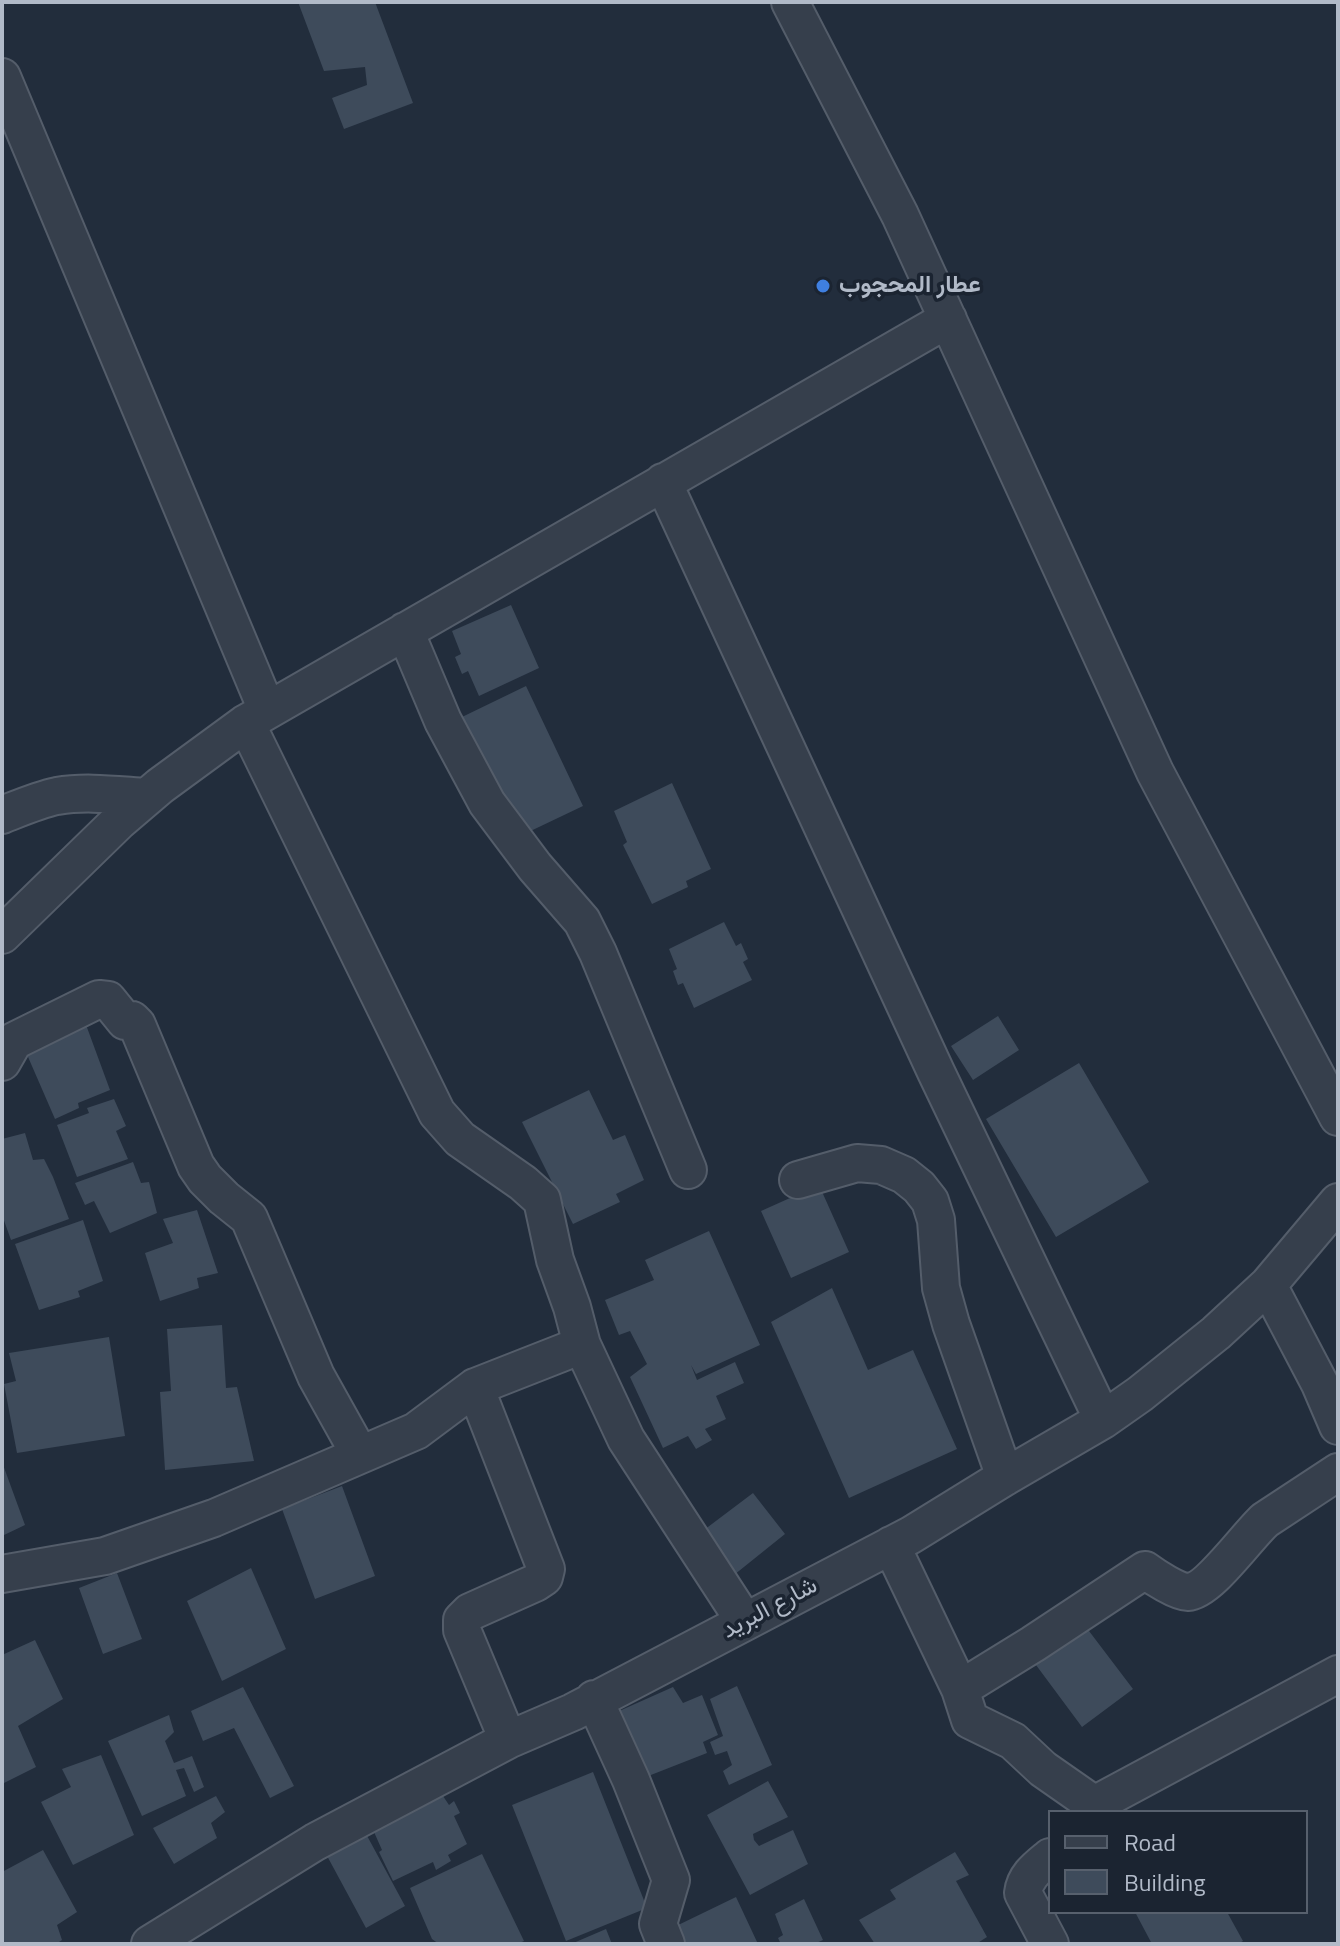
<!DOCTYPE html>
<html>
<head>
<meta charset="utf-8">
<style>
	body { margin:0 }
	#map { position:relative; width:1340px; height:1946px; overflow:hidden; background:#222d3c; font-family:"Titillium Web",sans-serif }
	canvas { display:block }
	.frame { position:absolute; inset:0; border:4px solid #b1bac8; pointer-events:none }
	.legend { position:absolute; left:1048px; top:1810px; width:260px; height:104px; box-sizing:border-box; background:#1b2431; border:2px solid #57606d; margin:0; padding:10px 14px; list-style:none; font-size:24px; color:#b1bac8 }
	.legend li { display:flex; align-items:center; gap:16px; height:40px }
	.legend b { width:40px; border:2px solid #57606d }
</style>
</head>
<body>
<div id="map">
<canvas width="1340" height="1946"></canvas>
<div class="frame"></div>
<ul class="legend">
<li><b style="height:10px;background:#363f4c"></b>Road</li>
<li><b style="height:22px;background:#3e4b5b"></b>Building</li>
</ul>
</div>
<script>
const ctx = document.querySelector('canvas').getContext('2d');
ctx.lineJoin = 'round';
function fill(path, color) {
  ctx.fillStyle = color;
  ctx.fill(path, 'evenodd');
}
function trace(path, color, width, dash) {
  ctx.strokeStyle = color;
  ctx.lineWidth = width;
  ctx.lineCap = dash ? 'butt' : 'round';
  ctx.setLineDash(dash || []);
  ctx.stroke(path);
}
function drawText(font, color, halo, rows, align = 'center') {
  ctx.font = font + ' "Titillium Web",Vazirmatn,sans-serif';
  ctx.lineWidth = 7;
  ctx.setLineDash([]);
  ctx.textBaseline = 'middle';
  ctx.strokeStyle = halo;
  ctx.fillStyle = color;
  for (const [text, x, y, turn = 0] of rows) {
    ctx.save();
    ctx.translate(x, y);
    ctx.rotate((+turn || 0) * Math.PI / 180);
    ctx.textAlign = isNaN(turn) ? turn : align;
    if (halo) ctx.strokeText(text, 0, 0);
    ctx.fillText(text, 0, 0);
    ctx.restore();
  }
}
const building = new Path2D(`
	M298,2H375L413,103L344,129L332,98L367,85L365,67L324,71Z
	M511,605L539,668L479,696L468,671L462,674L455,657L461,654L452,631Z
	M526,686L583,806L518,837L462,717Z
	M672,783L711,869L686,881L688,887L652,904L623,845L627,842L614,811Z
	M724,922L736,946L741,943L748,959L743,962L752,980L694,1008L683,983L678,985L673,971L677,969L669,949Z
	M998,1016L1019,1050L973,1080L951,1046Z
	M85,1022L110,1090L78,1103L79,1108L55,1119L25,1050Z
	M1079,1063L1149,1182L1056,1237L986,1119Z
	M589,1090L613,1140L625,1135L644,1180L616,1194L620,1202L573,1224L522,1122Z
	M114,1099L126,1126L116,1131L128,1159L77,1177L57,1125L89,1113L87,1108Z
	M25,1133L33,1160L44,1159L53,1177L69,1219L11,1240L2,1215V1139Z
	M133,1162L141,1183L149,1182L157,1213L110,1233L94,1201L85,1205L75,1183Z
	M819,1185L849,1252L791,1278L761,1211Z
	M197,1210L218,1273L197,1278L199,1288L160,1301L145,1253L173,1243L163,1219Z
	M83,1220L103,1281L78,1291L80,1297L39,1310L15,1244Z
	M709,1231L760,1345L696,1374L691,1365L697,1380L735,1362L744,1383L716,1396L726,1419L705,1429L712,1440L696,1449L688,1436L663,1448L630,1377L647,1364L630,1331L619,1335L605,1300L654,1280L645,1260Z
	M832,1288L868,1370L913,1350L957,1449L849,1498L771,1322Z
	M222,1325L226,1388L237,1387L254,1461L165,1470L160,1392L171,1391L167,1329Z
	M109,1337L125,1436L17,1453L4,1384L16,1381L9,1353Z
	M2,1462L25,1525L2,1536Z
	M342,1486L375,1576L315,1599L282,1509Z
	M753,1493L785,1534L729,1579L696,1536Z
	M251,1568L286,1649L222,1681L187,1601Z
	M117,1573L142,1639L103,1654L79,1588Z
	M1086,1627L1133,1689L1082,1727L1036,1665Z
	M35,1640L63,1699L18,1726L36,1767L2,1784V1655Z
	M737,1686L772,1765L729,1785L723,1771L732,1765L727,1751L715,1755L710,1742L723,1736L710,1699Z
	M243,1687L294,1786L270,1798L234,1728L203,1741L191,1711Z
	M673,1687L683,1703L702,1695L718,1735L703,1742L707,1753L633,1782L608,1716Z
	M169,1715L174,1732L165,1741L174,1763L192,1756L204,1787L194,1792L184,1768L176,1770L186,1796L142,1816L108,1741Z
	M101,1755L134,1835L73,1865L41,1802L71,1787L62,1769Z
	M593,1772L647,1908L566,1941L512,1805Z
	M768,1781L788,1817L753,1834L754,1840L759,1846L793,1830L808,1864L750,1895L707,1815Z
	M216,1796L225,1812L211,1823L217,1838L174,1864L153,1828Z
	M443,1796L449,1805L454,1801L460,1813L454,1816L467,1844L448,1855L451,1861L436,1870L433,1862L393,1881L379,1852L382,1850L374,1832Z
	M365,1832L405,1906L366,1928L326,1854Z
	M43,1850L77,1912L57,1925L62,1940L56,1944H3L2,1872Z
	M955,1852L969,1875L956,1881L987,1937L976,1944H875L859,1920L896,1899L890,1890Z
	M482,1854L524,1941L517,1944H439L432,1939L410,1888Z
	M736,1897L758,1944H680L672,1928Z
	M804,1899L823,1940L814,1944H781L778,1938L783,1935L775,1914Z
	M1135,1912H1227L1243,1941L1238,1944H1152Z
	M606,1929L612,1944H571Z`);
const minor = new Path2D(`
	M790,2L900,215L1155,772L1338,1117
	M2,77L267,710
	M663,482L936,1072L1103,1420
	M405,631L443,721L487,803L535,867L582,921L598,953L688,1170
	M246,723L437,1113L460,1139L523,1183L542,1200L555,1260L572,1307L582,1345L626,1439L745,1622
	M2,815C20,808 38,800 57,796C86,791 116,795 146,797
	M2,935L119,821L160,786L246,723L948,319
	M2,1062L14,1041L99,999L108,1000L125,1021L132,1020L137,1025L196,1166L205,1179L224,1198L249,1218L316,1376L360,1455
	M798,1180L857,1163L881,1165L904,1175L919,1187L930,1201L936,1220L941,1288L951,1324L1005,1477
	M1268,1285L1320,1384L1338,1426
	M475,1387L546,1569L544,1577L535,1583L470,1612L462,1620V1630L508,1740
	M891,1545L960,1689L970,1720L1013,1741L1043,1769L1086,1799L1092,1806L1091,1812
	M2,1574L105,1556L214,1518L416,1431L475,1387L582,1345
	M960,1689L1033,1644L1145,1570C1153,1576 1179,1593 1188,1592C1209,1591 1248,1535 1265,1520L1338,1472
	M594,1699L631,1780L671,1880L658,1924L666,1944
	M1092,1806L1338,1674
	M150,1944L315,1842L508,1740L573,1712L911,1535L1005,1477L1103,1420L1140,1394L1216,1333L1268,1285L1338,1202
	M1050,1944L1023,1893C1025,1876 1038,1867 1050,1857`);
const markers = [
	[823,286,8,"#3f7fe0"]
];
const poiNames = [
	["عطار المحجوب",839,286]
];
const streetNames = [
	["شارع البريد",770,1609,-28]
];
fill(building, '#3e4b5b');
trace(minor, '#545d6a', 40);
trace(minor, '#363f4c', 36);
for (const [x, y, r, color] of markers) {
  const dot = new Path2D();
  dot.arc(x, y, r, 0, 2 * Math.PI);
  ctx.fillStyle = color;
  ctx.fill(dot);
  trace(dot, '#1b2431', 3);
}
drawText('bold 24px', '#b1bac8', '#1b2431', poiNames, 'left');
drawText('24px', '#b1bac8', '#1b2431', streetNames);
</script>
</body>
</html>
